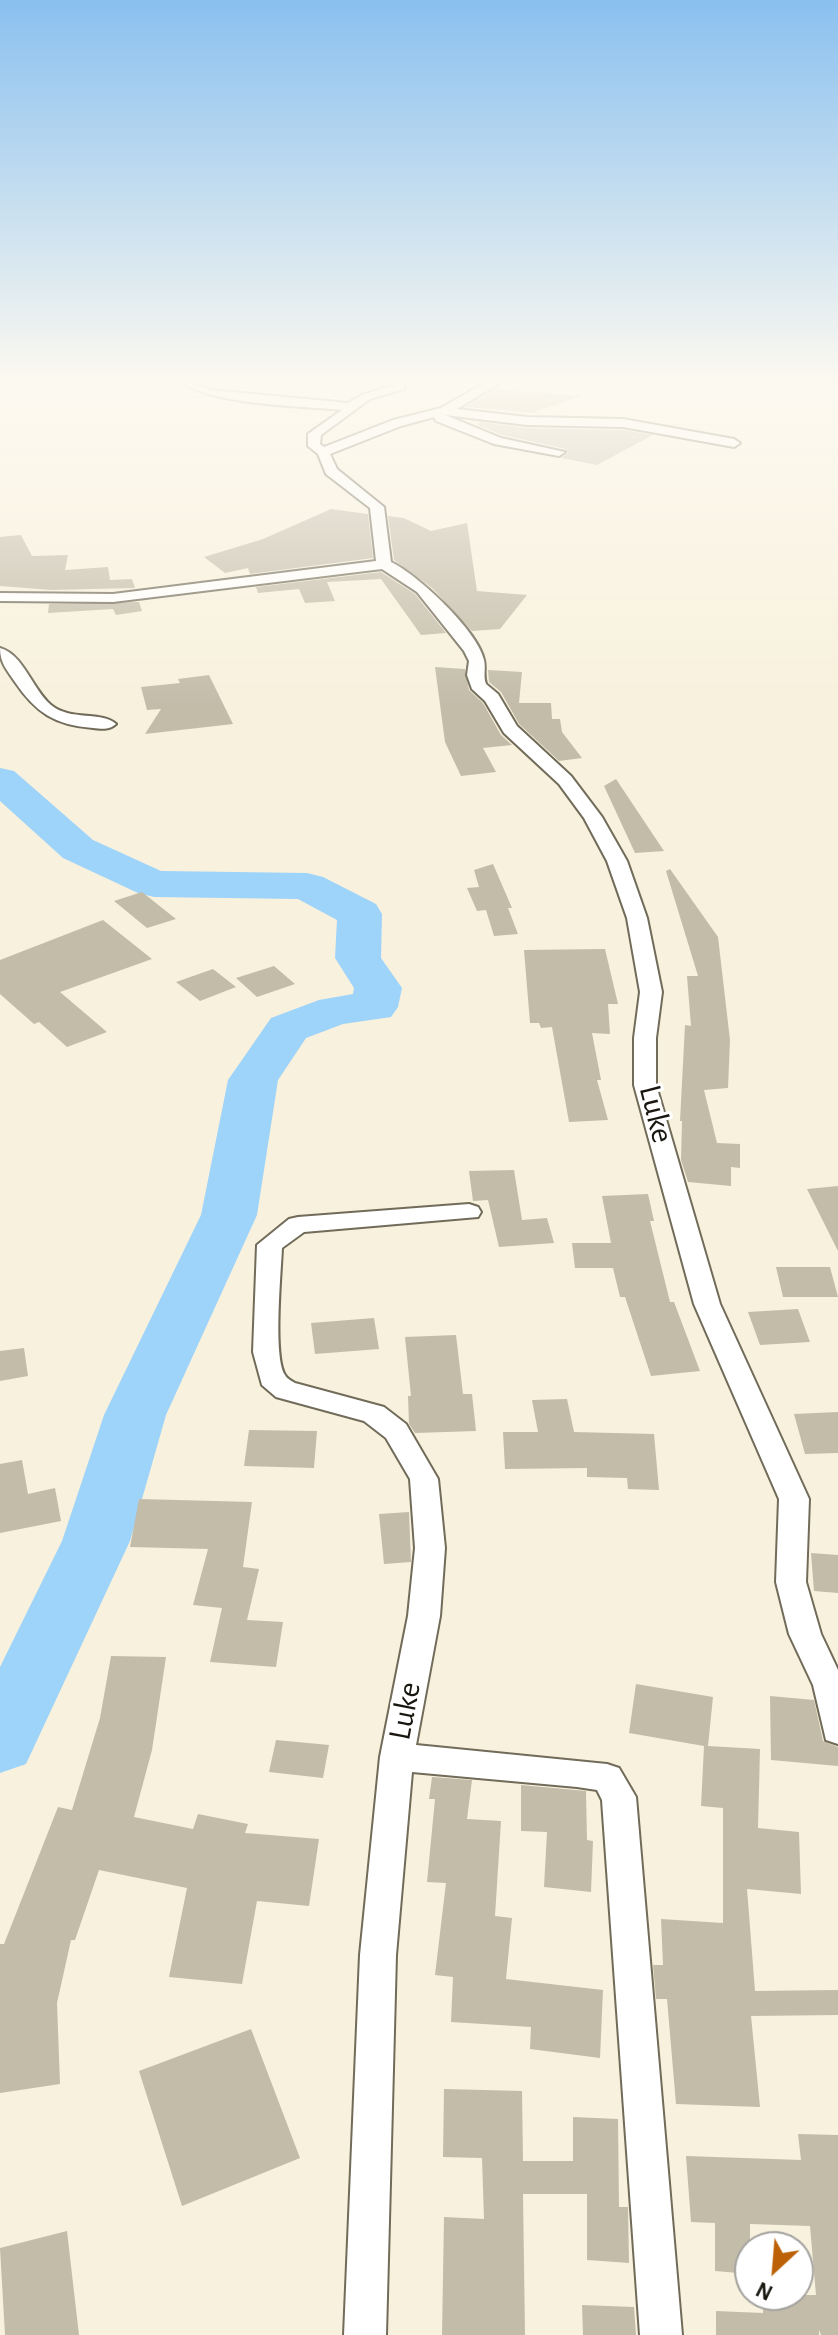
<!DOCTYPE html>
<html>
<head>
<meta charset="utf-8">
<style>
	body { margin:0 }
	#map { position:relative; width:838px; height:2335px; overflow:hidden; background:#f8f1dd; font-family:"Alegreya Sans",sans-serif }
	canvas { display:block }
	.north { position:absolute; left:734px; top:2231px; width:80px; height:80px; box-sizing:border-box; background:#fff; border:2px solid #a3a29f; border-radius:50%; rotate:206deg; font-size:22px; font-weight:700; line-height:32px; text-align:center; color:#18160f }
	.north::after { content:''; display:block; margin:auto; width:28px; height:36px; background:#bc6107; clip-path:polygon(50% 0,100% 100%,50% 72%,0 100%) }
</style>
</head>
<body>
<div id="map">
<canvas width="838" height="2335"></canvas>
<div class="north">N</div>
</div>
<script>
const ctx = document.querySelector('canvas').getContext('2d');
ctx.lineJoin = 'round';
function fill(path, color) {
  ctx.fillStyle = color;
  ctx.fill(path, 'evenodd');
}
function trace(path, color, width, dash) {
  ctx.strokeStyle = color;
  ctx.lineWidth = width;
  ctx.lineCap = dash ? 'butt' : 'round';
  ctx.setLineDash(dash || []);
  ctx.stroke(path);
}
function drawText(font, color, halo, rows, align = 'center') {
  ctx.font = font + ' "Alegreya Sans",sans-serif';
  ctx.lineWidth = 6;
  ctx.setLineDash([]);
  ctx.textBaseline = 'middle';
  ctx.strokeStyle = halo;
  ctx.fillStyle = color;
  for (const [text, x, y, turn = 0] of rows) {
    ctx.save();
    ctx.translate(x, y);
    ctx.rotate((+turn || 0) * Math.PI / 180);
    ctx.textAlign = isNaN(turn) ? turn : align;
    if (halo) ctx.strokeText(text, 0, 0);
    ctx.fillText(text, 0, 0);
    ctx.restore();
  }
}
const river = new Path2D(`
	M0,768L14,771L93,840L161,871L307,873L323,877L376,904L382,914L381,958L402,988L398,1007L391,1017L343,1024L306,1038L278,1080L257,1215L166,1415L130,1541L26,1764L0,1773V1667L62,1541L104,1415L201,1215L228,1080L271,1018L319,1000L353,994L354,988L335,958L337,920L298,899L154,897L138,893L63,858L0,801Z`);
const building = new Path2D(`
	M495,389L582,396L534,412L545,414L466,407Z
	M480,422L527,428L623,430L653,435L597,465L561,458L568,453L566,449L502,435L477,425Z
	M331,509L368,514L373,558L250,574L248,568L225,573L204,557L263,539Z
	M388,516L404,518L431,531L467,523L477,591L527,595L500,629L472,631L432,588L394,560Z
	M21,535L32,556L68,555L65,570L108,567L110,580L132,579L135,588L51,590L0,586V537Z
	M381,572L415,594L446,633L421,635L381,579L327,582L335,601L305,603L299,589L258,593L256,587Z
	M139,602L142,611L116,615L113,609L48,613L49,604Z
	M435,667L465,669L469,690L483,703L501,735L512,745L483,748L496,772L461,776L445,742Z
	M488,670L522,672L519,703H551L552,719H560L562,732L582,758L559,761L519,724L501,692L489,682Z
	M209,675L233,724L145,734L161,709L147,710L141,687L180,683L178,679Z
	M616,779L664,851L635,853L604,786Z
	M493,864L512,908H508L518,934L494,936L486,910L477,911L467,888L479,887L474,870Z
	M670,869L718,937L730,1040L728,1088L704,1090L717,1143L740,1144V1168L731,1167V1186L688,1182L681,1160L682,1121H680L685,1025L691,1026L687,976H698L666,871Z
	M142,892L176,919L147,928L114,901Z
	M103,920L152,959L60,992L107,1032L67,1047L39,1022L34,1024L0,994V960Z
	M605,949L618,1004H608L610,1034L592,1033L601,1080H597L608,1120L569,1122L552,1027L541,1028L539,1023H530L524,950Z
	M274,966L295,984L257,997L236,978Z
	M213,969L236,987L200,1001L176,982Z
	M514,1170L522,1220L547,1218L554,1243L499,1247L488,1200L473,1201L469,1171Z
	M838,1186V1251L807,1189Z
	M648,1194L654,1221H650L670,1302H674L700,1371L651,1376L625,1297H620L613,1268H575L572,1243H611L602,1196Z
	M776,1267H830L838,1297H783Z
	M798,1309L810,1342L760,1345L748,1312Z
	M374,1318L379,1349L315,1354L311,1323Z
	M456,1335L463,1394H472L476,1431L415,1433L409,1424L408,1396H411L405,1337Z
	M24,1348L28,1376L0,1381V1351Z
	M567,1399L574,1432L654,1434L659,1490L628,1489L627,1478L587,1477V1468L505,1469L503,1432H538L532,1400Z
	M838,1412V1453L805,1454L794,1414Z
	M249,1430L317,1431L314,1468L244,1466Z
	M22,1460L28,1494L55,1488L61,1521L0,1533V1464Z
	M139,1499L252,1502L243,1567L259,1569L247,1620L283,1622L276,1667L210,1662L222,1608L193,1605L208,1549L130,1547Z
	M409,1512L411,1562L384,1564L379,1514Z
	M811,1553L838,1555V1593L814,1591Z
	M111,1656L166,1657L152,1750L134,1817L193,1829L198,1814L248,1824L245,1833L319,1839L309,1906L257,1901L242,1984L169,1977L187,1888L99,1870L75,1940H71L57,2003L60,2084L0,2093V1944H4L58,1807L72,1810L100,1718Z
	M636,1684L713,1697L708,1746L760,1749L758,1828L799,1832L801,1894L747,1889L755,1991L838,1990V2015L751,2016L760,2107L676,2104L667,1999H656L653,1965H663L661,1919L723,1923V1808L701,1806L704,1746L629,1733Z
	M770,1696L814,1700L823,1741L838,1747V1766L771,1760Z
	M276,1740L329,1745L323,1778L269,1772Z
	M432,1777L472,1780L467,1819L501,1821L495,1916L512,1918L506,1979L603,1990L600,2058L530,2049L531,2027L451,2022L453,1977L435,1975L446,1883L427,1882L435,1799H429Z
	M521,1785L586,1791L587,1840L593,1841L591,1892L544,1887L547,1832L521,1831Z
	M251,2029L300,2158L182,2206L139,2071Z
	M444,2089L522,2091L523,2161H573V2117L618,2119L619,2207H628L629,2263L587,2260V2194H523L525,2335H442L444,2217L484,2219L482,2158L443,2157Z
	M798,2134L838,2135V2335H821L819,2330V2335H716V2311L763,2313L764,2295H816L810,2226L750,2224V2274L715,2271V2223L691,2222L686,2156L801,2160Z
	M67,2231L79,2335H5L0,2248Z
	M582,2305L634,2307L636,2335H583Z`);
const street = new Path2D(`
	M177,378H190L197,385L212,390L348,403L362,395L394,385L386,378L404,379V389L370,399L321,435L320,444L324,447L393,420L441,408L493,378H508L457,409L527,417L623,419L734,439L740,443L734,447L623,427L527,425L445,415L501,438L565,452L559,456L494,444L436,421L434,417L401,426L330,454L337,469L384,507L391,562C417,574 478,631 484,660C486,668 483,676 486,684L498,694L517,726L571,776L602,817L627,861L647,918L662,992L656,1038V1085L720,1304L809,1499L806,1582L821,1634L838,1670V1744L826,1740L813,1685L789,1634L776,1582L779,1499L694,1304L634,1085V1038L640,992L627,918L607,861L584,818L559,784L504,733L485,701L472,689L467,675L469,661L464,651L417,592L382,569L113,602L0,601V593L113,594L376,561L370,508L326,474L318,454L308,446V434L342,410C303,406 202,405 177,378Z
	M735,378H820L814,381H741Z
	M0,648C24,655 32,689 51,705C70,721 102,711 116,724C109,730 103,729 93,728C55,725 36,713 15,682C7,670 0,663 0,648Z
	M469,1204L478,1207L481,1212L478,1217L304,1232L282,1248C281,1273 273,1357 285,1375C287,1379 292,1381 295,1383L384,1407L406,1424L438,1479L445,1548L440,1616L416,1745L607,1764L619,1768L636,1797L682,2335H640L602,1800L597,1790L577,1787L412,1772L396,1955L386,2335H344L360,1955L380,1757L408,1616L415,1548L410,1479L386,1438L364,1421L276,1397L262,1385L253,1352L257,1245L289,1219L298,1217Z`);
const streetNames = [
	["Luke",656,1114,76],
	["Luke",405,1711,-79]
];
fill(river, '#9ed3fa');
fill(building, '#c3bca9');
trace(street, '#716b59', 4);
fill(street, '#fff');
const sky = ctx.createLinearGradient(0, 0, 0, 705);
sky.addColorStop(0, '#8ac0ef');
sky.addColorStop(0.54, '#fcf9f0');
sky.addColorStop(1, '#fcf9f000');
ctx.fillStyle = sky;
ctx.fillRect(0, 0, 838, 705);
drawText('32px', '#18160f', '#fff', streetNames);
</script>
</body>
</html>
